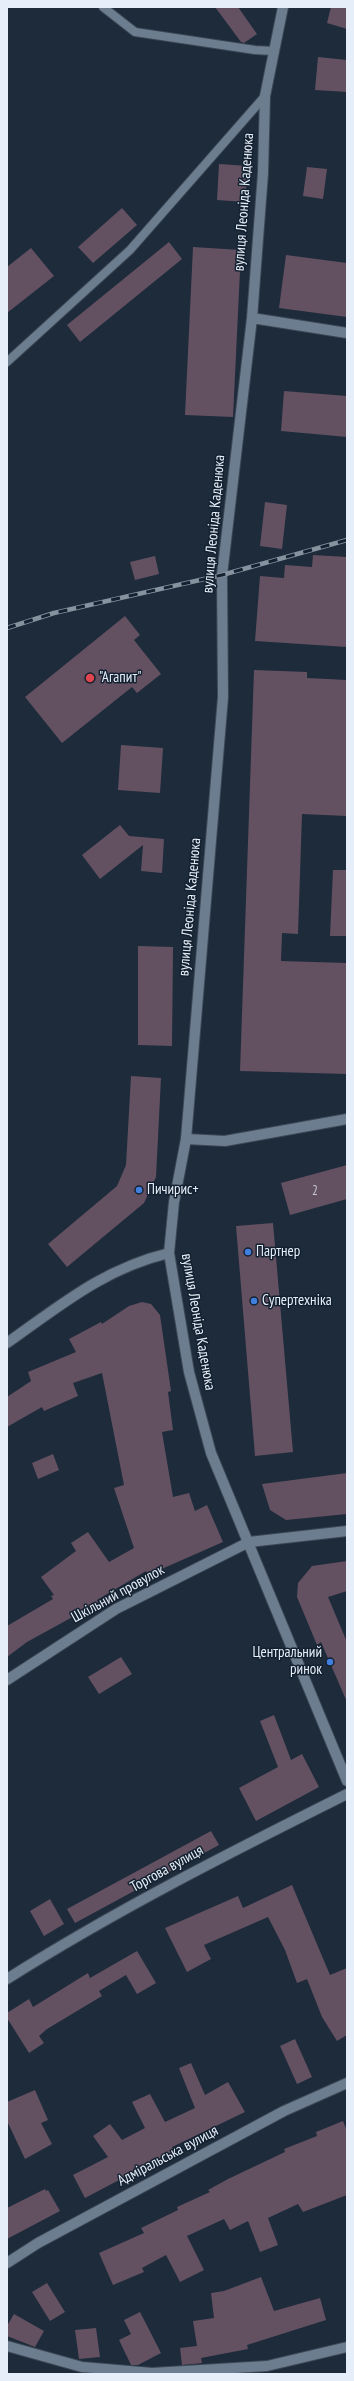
<!DOCTYPE html>
<html>
<head>
<meta charset="utf-8">
<style>
	body { margin:0 }
	#map { position:relative; width:354px; height:2381px; overflow:hidden; background:#1d2b3b; font-family:"PT Sans Narrow",sans-serif }
	canvas { display:block }
	.frame { position:absolute; inset:0; border:8px solid #e6eff9; pointer-events:none }
</style>
</head>
<body>
<div id="map">
<canvas width="354" height="2381"></canvas>
<div class="frame"></div>
</div>
<script>
const ctx = document.querySelector('canvas').getContext('2d');
ctx.lineJoin = 'round';
function fill(path, color) {
  ctx.fillStyle = color;
  ctx.fill(path, 'evenodd');
}
function trace(path, color, width, dash) {
  ctx.strokeStyle = color;
  ctx.lineWidth = width;
  ctx.lineCap = dash ? 'butt' : 'round';
  ctx.setLineDash(dash || []);
  ctx.stroke(path);
}
function drawText(font, color, halo, rows, align = 'center') {
  ctx.font = font + ' "PT Sans Narrow",sans-serif';
  ctx.lineWidth = 3;
  ctx.setLineDash([]);
  ctx.textBaseline = 'middle';
  ctx.strokeStyle = halo;
  ctx.fillStyle = color;
  for (const [text, x, y, turn = 0] of rows) {
    ctx.save();
    ctx.translate(x, y);
    ctx.rotate((+turn || 0) * Math.PI / 180);
    ctx.textAlign = isNaN(turn) ? turn : align;
    if (halo) ctx.strokeText(text, 0, 0);
    ctx.fillText(text, 0, 0);
    ctx.restore();
  }
}
const building = new Path2D(`
	M215,7H238L257,34L244,43L241,42Z
	M331,7H347V29L327,23Z
	M318,57L347,60V92L315,90Z
	M219,164L248,166L245,202L217,200Z
	M307,167L327,169L323,199L303,196Z
	M122,208L137,225L93,263L78,247Z
	M169,242L182,259L80,342L67,325Z
	M193,247L241,250L233,417L185,415Z
	M31,248L54,276L7,313V267Z
	M286,255L347,263V317L279,308Z
	M284,391L347,396V437L281,431Z
	M265,502L287,505L282,549L260,546Z
	M313,555L347,557V647L255,641L260,576L284,578L285,565L312,567Z
	M155,556L159,574L135,580L130,562Z
	M125,616L140,635L134,640L161,674L137,693L132,687L62,743L25,697Z
	M254,670L307,672V678L347,680V816L302,814L298,934L282,933L281,961L347,963V1074L240,1071Z
	M121,745L163,748L160,793L118,790Z
	M120,825L129,836L164,839L162,873L141,871L143,845L100,879L82,855Z
	M333,870H347V936H330Z
	M138,946L173,947L172,1046L138,1045Z
	M131,1076L161,1078L156,1177L144,1203L67,1267L48,1244L117,1186L126,1165Z
	M347,1165V1199L290,1215L281,1183Z
	M273,1223L293,1452L255,1456L236,1226Z
	M142,1302L151,1304L160,1315L171,1391L168,1392L173,1430L162,1432L173,1497L189,1493L195,1511L207,1505L223,1542L148,1575L146,1571L97,1600L98,1603L27,1642L7,1657V1626L53,1599L51,1596L54,1595L41,1577L76,1551L71,1543L88,1532L109,1562L134,1548L114,1488L124,1485L102,1373L73,1383L78,1396L44,1411L42,1407L7,1427V1397L31,1381L28,1372L76,1352L69,1339L101,1322L102,1324L129,1306Z
	M53,1454L59,1470L38,1479L32,1463Z
	M347,1473V1514L286,1520L270,1510L262,1484Z
	M347,1561V1591L328,1597L347,1642V1702L321,1642L317,1645L297,1597L298,1583L312,1566Z
	M121,1657L132,1674L99,1694L88,1677Z
	M274,1715L291,1760L302,1754L319,1787L256,1821L239,1788L278,1767L260,1721Z
	M211,1831L219,1845L75,1923L67,1909Z
	M292,1885L330,1975L347,1968V2035L337,2041L322,2017L307,1979L297,1983L285,1950L268,1917L204,1945L211,1959L187,1972L165,1928L238,1896L243,1908Z
	M50,1899L64,1924L44,1936L30,1911Z
	M137,1951L156,1983L137,1994L126,1975L99,1991L102,1996L47,2029L39,2036L44,2043L29,2053L7,2018V2013L29,1999L33,2007L88,1973L90,1978Z
	M295,2039L312,2077L297,2084L280,2046Z
	M191,2063L205,2095L228,2082L245,2112L172,2147L174,2151L85,2198L73,2175L108,2157L93,2136L110,2124L122,2140L145,2128L132,2102L150,2094L165,2122L195,2108L179,2068Z
	M35,2090L48,2120L41,2123L52,2144L25,2159L7,2121V2102Z
	M343,2121L347,2131V2195L303,2212L298,2204L268,2218L278,2245L260,2252L248,2221L230,2230L224,2219L187,2236L204,2270L180,2282L166,2255L142,2268L144,2272L113,2285L99,2253L144,2233L141,2228L178,2210L177,2207L210,2192L208,2190L228,2179L285,2152L284,2149L317,2136L316,2132Z
	M45,2189L46,2191L48,2190L60,2211L7,2239V2208Z
	M261,2277L274,2311L320,2298L326,2320L247,2345L248,2349L201,2358L202,2363L182,2365L180,2348L197,2346L193,2321L214,2318L211,2293L224,2291Z
	M47,2283L65,2312L50,2321L32,2292Z
	M140,2312L161,2353L138,2365H131L119,2340L131,2334L124,2320Z
	M14,2314L44,2331L35,2347L7,2336V2326Z
	M96,2328L100,2357L79,2359L75,2330Z`);
const service = new Path2D(`
	M103,7L135,32L255,50L273,51
	M7,362L130,250L265,96`);
const minor = new Path2D(`
	M186,1139L225,1141L347,1119
	M7,1680L116,1609L249,1542L347,1531
	M7,1979C116,1910 231,1852 347,1794
	M7,2263L38,2243L284,2111L347,2083
	M7,2346L82,2367L152,2373L267,2366L347,2347`);
const tertiary = new Path2D(`
	M283,7L265,96L263,173L252,318L222,575L223,697L186,1139L174,1202L169,1253L189,1372L211,1453L347,1781
	M252,318L347,333
	M7,1343C61,1305 103,1269 169,1253`);
const rail = new Path2D(`
	M7,628L54,613L222,575L347,540`);
const markers = [
	[90,678,5,"#e0444e"],
	[139,1190,4,"#3f7fe0"],
	[248,1252,4,"#3f7fe0"],
	[254,1301,4,"#3f7fe0"],
	[330,1662,4,"#3f7fe0"]
];
const numberNames = [
	["2",315,1191]
];
const streetNames = [
	["вулиця Леоніда Каденюка",244,202,-86],
	["вулиця Леоніда Каденюка",214,524,-85],
	["вулиця Леоніда Каденюка",190,907,-85],
	["вулиця Леоніда Каденюка",198,1322,80],
	["Шкільний провулок",118,1594,-29],
	["Торгова вулиця",167,1869,-29],
	["Адміральська вулиця",168,2156,-28]
];
const poiNames = [
	["\"Агапит\"",99,678],
	["Пичирис+",147,1190],
	["Партнер",256,1252],
	["Супертехніка",262,1301],
	["Центральний",322,1653,"right"],
	["ринок",322,1670,"right"]
];
fill(building, '#635162');
trace(service, '#3d4855', 10);
trace(minor, '#3d4855', 12);
trace(tertiary, '#3d4855', 12);
trace(service, '#6d7d90', 8);
trace(minor, '#6d7d90', 10);
trace(tertiary, '#6d7d90', 10);
trace(rail, '#87929f', 4.5);
trace(rail, '#142130', 3, [9]);
for (const [x, y, r, color] of markers) {
  const dot = new Path2D();
  dot.arc(x, y, r, 0, 2 * Math.PI);
  ctx.fillStyle = color;
  ctx.fill(dot);
  trace(dot, '#142130', 1.5);
}
drawText('13px', '#c5c8d3', null, numberNames);
drawText('15px', '#e6eff9', '#142130', streetNames);
drawText('15px', '#e6eff9', '#142130', poiNames, 'left');
</script>
</body>
</html>
